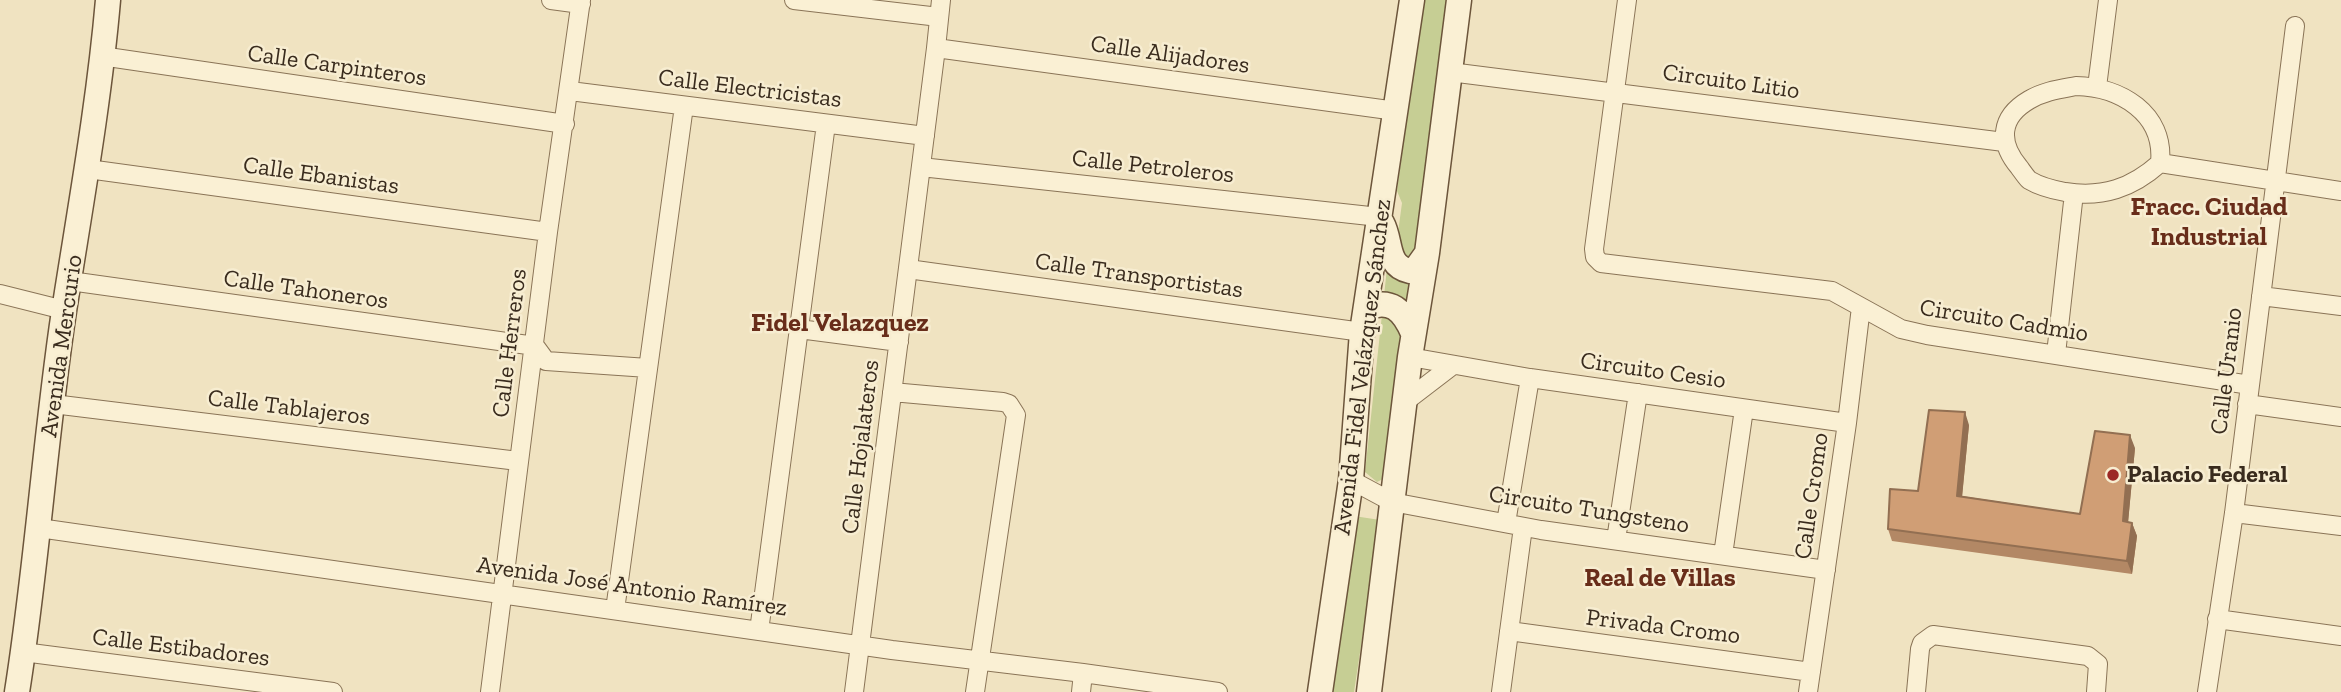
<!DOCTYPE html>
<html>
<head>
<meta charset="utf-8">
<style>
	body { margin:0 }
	canvas { display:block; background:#f0e3c1 }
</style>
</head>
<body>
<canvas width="2341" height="692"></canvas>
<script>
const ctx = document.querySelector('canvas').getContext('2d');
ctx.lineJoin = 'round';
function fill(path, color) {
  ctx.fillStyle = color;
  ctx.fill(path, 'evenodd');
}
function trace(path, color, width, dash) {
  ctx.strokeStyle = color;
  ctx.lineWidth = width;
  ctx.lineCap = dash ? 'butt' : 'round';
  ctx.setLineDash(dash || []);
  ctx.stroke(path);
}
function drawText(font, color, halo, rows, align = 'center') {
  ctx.font = font + ' "Zilla Slab",serif';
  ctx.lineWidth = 5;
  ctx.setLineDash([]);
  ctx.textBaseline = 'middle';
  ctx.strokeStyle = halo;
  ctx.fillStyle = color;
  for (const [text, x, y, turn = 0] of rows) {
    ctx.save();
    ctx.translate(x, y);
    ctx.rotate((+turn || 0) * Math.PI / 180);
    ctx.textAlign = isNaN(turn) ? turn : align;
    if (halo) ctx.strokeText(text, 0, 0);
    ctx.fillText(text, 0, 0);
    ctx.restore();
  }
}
const green = new Path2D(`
	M1422,0H1448L1414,253L1402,261L1395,255L1402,203L1397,191Z
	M1387,268L1412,278L1389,476L1377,482L1365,472Z
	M1354,516L1380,520L1354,692H1327Z`);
const street = new Path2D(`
	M551,0L581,4
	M794,0L939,17
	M1627,0L1594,249L1595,257L1601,263L1832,291L1901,329L1927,335L2250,385
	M936,48L1396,111
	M101,56L565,124
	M1450,72L2004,142
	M2076,86C2120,87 2165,113 2160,163C2132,188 2103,198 2065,192C2054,190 2039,186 2029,180C2026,177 2022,171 2019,167C1998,142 2000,117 2029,100C2044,91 2060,89 2076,86Z
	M2097,87L2108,0
	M570,91L925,136
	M2160,163L2341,191
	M921,167L1379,217
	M88,169L548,232
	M908,269L1362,332
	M70,281L535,346L546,361L648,368
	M0,294L64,310
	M2261,296L2341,306
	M799,329L899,342
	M2056,354L2074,193
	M1410,357L1530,378L1847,423
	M892,392L1003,402L1009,404L1016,415L975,692
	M1406,401L1453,365
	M53,404L518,461
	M2247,404L2341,417
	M1351,480L1392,502L1541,530L1826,570
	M2234,513L2341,526
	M1506,523L1530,378
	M39,528L892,650L1083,673L1218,692
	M1616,540L1638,393
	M1723,555L1744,409
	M615,610L684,106
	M2217,619L2341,636
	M759,631L826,124
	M1509,631L1811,672
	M23,652L333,692
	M490,692L548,232L581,0
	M854,692L936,48L941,0
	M1081,692L1083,673
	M1501,692L1523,527
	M1808,692L1847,423L1861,307
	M1916,692L1920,649L1922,643L1933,635L2088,656L2098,664L2096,692
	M2207,692L2234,513L2295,26`);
const secondary = new Path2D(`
	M1382,223C1392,241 1385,266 1410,271L1417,267L1427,253
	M1366,308C1391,298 1403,310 1413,333
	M17,692C37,566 45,438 64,311C80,208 99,104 108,0
	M1320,692L1351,480L1362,332L1412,0
	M1369,692L1410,357L1427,253L1459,0`);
const wall = new Path2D(`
	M1969,425L1962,496L2080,514L2135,448L2128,522L2132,523L2137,536L2132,574L1892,541L1888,529Z`);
const shadedWall = new Path2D(`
	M1965,412L1969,425L1961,508L1957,496Z
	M2130,435L2135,448L2127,534L2123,521Z
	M2132,523L2137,536L2132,574L2127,561Z`);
const building = new Path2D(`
	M1929,410L1965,412L1957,496L2080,514L2095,431L2130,435L2123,521L2132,523L2127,561L1888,529L1890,489L1918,491Z`);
const markers = [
	[2113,475,7,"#9c2825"]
];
const streetNames = [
	["Calle Alijadores",1170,55,8],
	["Calle Carpinteros",337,66,8],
	["Circuito Litio",1731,82,8],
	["Calle Electricistas",750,89,7],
	["Calle Petroleros",1153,167,6],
	["Calle Ebanistas",321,176,8],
	["Calle Transportistas",1139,276,8],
	["Calle Tahoneros",306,290,8],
	["Circuito Cadmio",2004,321,9],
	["Calle Herreros",510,343,-83],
	["Avenida Mercurio",62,346,-82],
	["Avenida Fidel Velázquez Sánchez",1363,367,-83],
	["Circuito Cesio",1653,371,8],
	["Calle Uranio",2227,371,-83],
	["Calle Tablajeros",289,408,7],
	["Calle Hojalateros",861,447,-83],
	["Calle Cromo",1812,496,-82],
	["Circuito Tungsteno",1589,510,9],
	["Avenida José Antonio Ramírez",632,587,8],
	["Privada Cromo",1663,627,7],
	["Calle Estibadores",181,648,7]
];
const poiNames = [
	["Palacio Federal",2127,475]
];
const neighbourhoodNames = [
	["Fracc. Ciudad",2209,208],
	["Industrial",2209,238],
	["Fidel Velazquez",840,324],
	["Real de Villas",1660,579]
];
fill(green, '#c6ce94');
trace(street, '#8a7457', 20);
trace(secondary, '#6c553b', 27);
trace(street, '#faf0d4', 18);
trace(secondary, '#faf0d4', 24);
fill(wall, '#b38865');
fill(shadedWall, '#926f52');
fill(building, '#d09e75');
trace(building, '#926f52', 2);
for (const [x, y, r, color] of markers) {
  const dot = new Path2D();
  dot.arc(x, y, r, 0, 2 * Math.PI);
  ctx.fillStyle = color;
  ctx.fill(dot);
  trace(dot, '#f7edd1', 2.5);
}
drawText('24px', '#392b1d', '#f7edd1', streetNames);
drawText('bold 24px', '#392b1d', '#f7edd1', poiNames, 'left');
drawText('bold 26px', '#682d1a', '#f7edd1', neighbourhoodNames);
</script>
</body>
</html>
